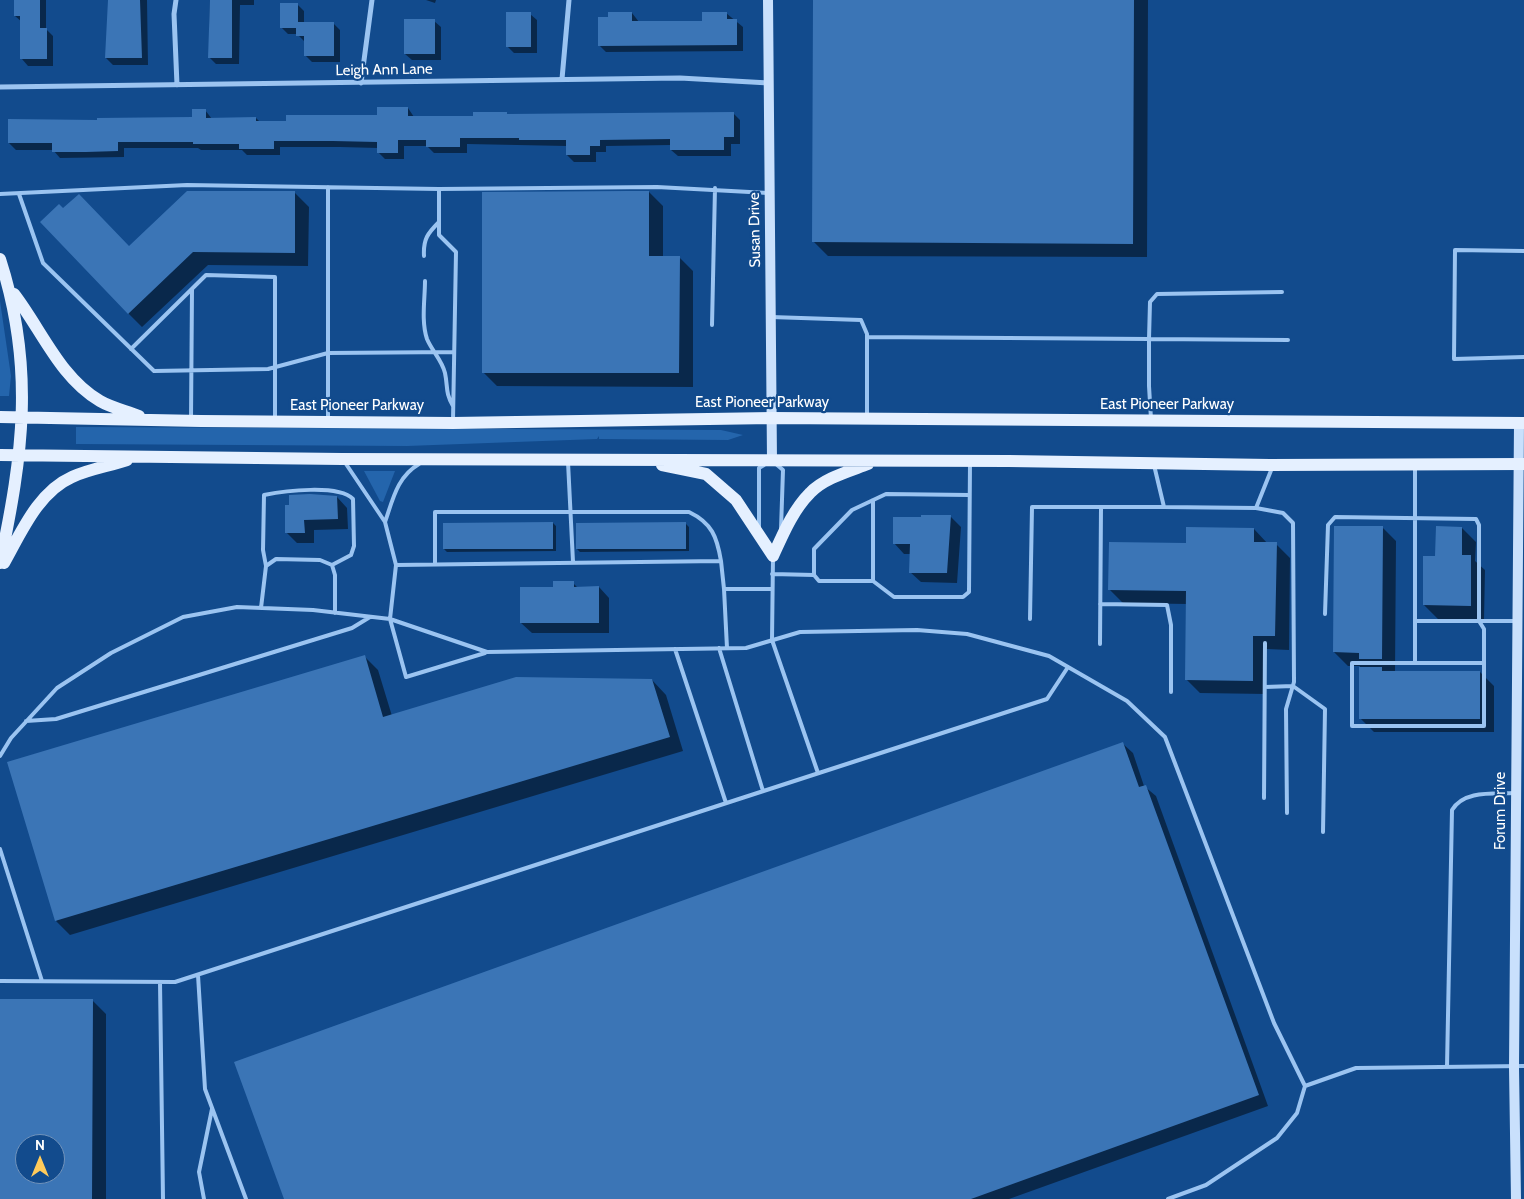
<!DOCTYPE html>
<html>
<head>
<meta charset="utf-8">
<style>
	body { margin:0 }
	#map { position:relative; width:1524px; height:1199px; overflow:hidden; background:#124b8d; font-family:Cabin,sans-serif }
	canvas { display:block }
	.north { position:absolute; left:15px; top:1134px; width:50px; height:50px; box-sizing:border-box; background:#124b8d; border:1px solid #7193bb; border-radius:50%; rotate:0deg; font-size:14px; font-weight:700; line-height:20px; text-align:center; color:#fff }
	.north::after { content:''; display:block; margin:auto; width:18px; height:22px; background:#ffcb5b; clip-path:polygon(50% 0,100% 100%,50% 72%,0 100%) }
</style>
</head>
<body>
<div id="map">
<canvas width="1524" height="1199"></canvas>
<div class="north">N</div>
</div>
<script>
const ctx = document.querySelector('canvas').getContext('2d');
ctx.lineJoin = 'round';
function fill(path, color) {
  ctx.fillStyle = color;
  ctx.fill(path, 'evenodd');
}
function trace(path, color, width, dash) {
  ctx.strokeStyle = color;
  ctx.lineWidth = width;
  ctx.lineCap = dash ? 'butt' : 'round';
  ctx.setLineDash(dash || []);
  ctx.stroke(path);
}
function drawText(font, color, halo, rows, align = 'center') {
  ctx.font = font + ' Cabin,sans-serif';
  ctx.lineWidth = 4.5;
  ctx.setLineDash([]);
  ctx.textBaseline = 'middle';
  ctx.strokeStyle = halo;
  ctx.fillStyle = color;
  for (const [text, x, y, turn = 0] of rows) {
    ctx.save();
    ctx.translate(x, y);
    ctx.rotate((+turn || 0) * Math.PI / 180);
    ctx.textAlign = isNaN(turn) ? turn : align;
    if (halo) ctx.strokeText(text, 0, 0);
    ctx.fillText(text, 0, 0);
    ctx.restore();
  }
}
const green = new Path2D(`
	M0,301L11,376L9,396H0Z
	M76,427L721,430L743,435L728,440L599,439V436L597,439L407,446L76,444Z
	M364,471H395L383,502L380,501Z`);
const shadow = new Path2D(`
	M15,0H46V29L53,36V66H28L22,59V22L15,16Z
	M116,0H147L148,65H113L106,58L109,1Z
	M210,0H254V5H240L239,64H216L209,57Z
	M426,0H436L435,3Z
	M815,0H1148L1147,257L828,256L814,242Z
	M297,4L304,11V23H333L340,30V62H312L305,55V42L297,34H288L281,27Z
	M632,13L639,22H703L726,13L743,27V51L606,52L599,45L610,18Z
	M530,14L537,20V53H514L507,46Z
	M434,21L441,27V60H412L405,54Z
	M408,108L414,117L733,113L740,120V144H731V156H678L671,150V145L606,146V152H596V162H574L567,155V146L467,144V153H434L427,146H404V159H385L378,152V148L340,147H280V155H247L242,150H201L198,148H124V157L60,158L53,150H16L9,143L99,122L194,118L205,110L212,119L256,118L260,122H287L378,116Z
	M649,192L663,206V257H679L693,271V387L497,386L483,372Z
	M295,193L309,207L308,266L208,265L142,327L128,313L64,210L129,247Z
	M337,497L347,508L348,529L314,530V543H297L286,532V506Z
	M951,517L961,527L957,583L921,582L910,572L911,554H904L894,543Z
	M553,523L556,526V551L447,552L444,549Z
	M686,524L689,527V551L580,552L577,549Z
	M1382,527L1396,541L1395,672H1480L1494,686V732H1374L1360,718V666H1348L1334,652Z
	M1462,528L1476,542L1475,561L1485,570L1484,619H1438L1424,605Z
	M1254,529L1268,544H1276L1290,558L1289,650L1267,649L1266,694L1200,693L1186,679L1187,604L1123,603L1109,589L1187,544Z
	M573,583L578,588L599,587L609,598V633H532L521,623Z
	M364,656L378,670L392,716L652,680L666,695L683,751L70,935L56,921Z
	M1122,743L1133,753L1144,786L1156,796L1268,1106L1009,1199H285Z
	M0,1000H92L106,1014V1199H0ZM25,1144H55V1174H25Z`);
const building = new Path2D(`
	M14,0H40V28H47V59H20V16H14Z
	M108,0H140L142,58H105Z
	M210,0H232V58H208Z
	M813,0H1134L1133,244L812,242Z
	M280,3H298V22H334V56H304V36H296V28H280Z
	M506,12H531V47H506Z
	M608,12H632V21H702V12H727V19H737V45L598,46V17H608Z
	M404,19H435V54H404Z
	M377,107H408V116H473V112H507V114L734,112V137H724V150H670V139L600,140V146H590V155H566V140H519V138H460V147H426V140H398V153H377V142L333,141H274V149H239V144H193V142H118V151L86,152H52V143H8V119L97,120V118L192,117V109H206V118L256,117V121H286V115H377Z
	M187,191H295V253L193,252L128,314L40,222L59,204L63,208L79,194L129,246Z
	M626,191H649V256H680L679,373H482V192Z
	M310,494L337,496L338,519L304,520L305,533H285V505H289V495Z
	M921,515H951L947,573H909L910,544H893V517H921Z
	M553,522V549H443V523Z
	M686,522V549H576V523Z
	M1334,526H1383L1382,659H1359V653L1333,652Z
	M1436,526L1462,527V555H1471V606L1423,605V556H1435Z
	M1186,527L1254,528V542H1277L1275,636H1253V681L1185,680L1186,591L1108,590L1109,542L1186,543Z
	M553,581H574V587L599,586V623H520V587H553Z
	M365,655L383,717L516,677L652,679L670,737L55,921L7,762Z
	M1359,667H1382V671H1480V719H1359Z
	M1123,742L1139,787L1146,785L1259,1095L971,1199H284L234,1062Z
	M0,999H93L92,1199H0ZM25,1144H55V1174H25Z`);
const lane = new Path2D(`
	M439,189V235L456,252L453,420
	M0,194L187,185L439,189L657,187L768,193
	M19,194L43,263L154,371L268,369L328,353V187
	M1524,251L1455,250L1454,359L1524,357
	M424,256C423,239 428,233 439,222
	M425,281C425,299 421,321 427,339C432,351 442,360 445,373C448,387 445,392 453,406
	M1282,292L1157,294L1150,302L1149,339L1288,340
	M771,317L861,320L867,334V417
	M712,325L715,188
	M867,337L1149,339V386L1151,419
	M131,349L206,275L275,277V419
	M191,419L192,289
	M328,419V353L454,352
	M344,461L385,522L396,565L390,619L406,677L485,653
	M568,462L573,562
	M776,464L783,470L781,529
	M1154,465L1164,507L1256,508L1272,468
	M969,495L886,494L852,510L814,549V575L819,581H873L894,597H963L969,592L970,463
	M873,500V581
	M1256,508L1283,513L1293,523L1294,682L1286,709L1287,813
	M385,522C393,499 397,477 419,464
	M759,527V468L764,465
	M773,557L772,640L818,773
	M435,564V512H689C712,523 717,537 721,561
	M396,565L721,561L724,589
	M266,566L263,550L264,495C284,491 338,484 353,499L354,546L351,555L332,565
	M772,574L814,575
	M1100,604L1167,605L1171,625V692
	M261,608L266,566L276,559L320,560L332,565L335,575V613
	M1325,614L1328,525L1335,517L1476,519L1479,525V621L1484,629V663
	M1030,619L1032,507H1164
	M1415,621H1516
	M1100,644L1101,507
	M719,648L763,791
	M727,648L724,589H772
	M675,649L726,803
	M1415,663H1484V726H1352V663H1415V467
	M1265,687L1293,686L1325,709L1323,832
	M26,721L56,719L352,628L370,617
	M0,756L11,738L57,688L111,653L183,617L237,607L313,610L390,619L487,652L746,648L800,632L917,630L967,634L1049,656L1127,701L1165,737L1274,1023L1305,1086L1297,1113L1277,1138L1206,1185L1168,1199
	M1264,798L1265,643
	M0,849L42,981
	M198,975L205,1089L246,1199
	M0,981L175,982L1047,699L1068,667
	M160,982L163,1199
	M1447,1067L1452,810C1464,790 1493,794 1514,793
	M1305,1086L1356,1068L1524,1066
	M204,1199L199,1172L212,1109`);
const street = new Path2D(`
	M176,0L174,14L177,85
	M562,79L569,0
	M361,83L372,0
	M0,87L680,78L769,83`);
const secondary = new Path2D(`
	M768,0L772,460
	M1516,1199L1514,1067L1519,423`);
const primary = new Path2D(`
	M0,259C35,367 23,455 0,563
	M14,294C41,329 60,378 100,401C112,408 127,411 139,416
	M0,417L201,421L453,423L772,418L1524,423
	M0,455L342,459L1009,461L1270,465L1524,464
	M662,465L706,474L736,500L773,556C783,534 793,510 810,493C824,478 850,471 868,464
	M4,563C21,533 38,492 72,477C89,469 110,466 127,460`);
const streetNames = [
	["Leigh Ann Lane",384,70,-1],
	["Susan Drive",755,230,-91],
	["East Pioneer Parkway",762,403],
	["East Pioneer Parkway",1167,405],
	["East Pioneer Parkway",357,406],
	["Forum Drive",1501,811,-90]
];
fill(green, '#2465ac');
fill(shadow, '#0007');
fill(building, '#3b75b6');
trace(lane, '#9bc4f1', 4);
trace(street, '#9bc4f1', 5);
trace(secondary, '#c9e0fc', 10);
trace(primary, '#e5f0ff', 12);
drawText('15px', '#fff', '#124b8d', streetNames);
</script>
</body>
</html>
